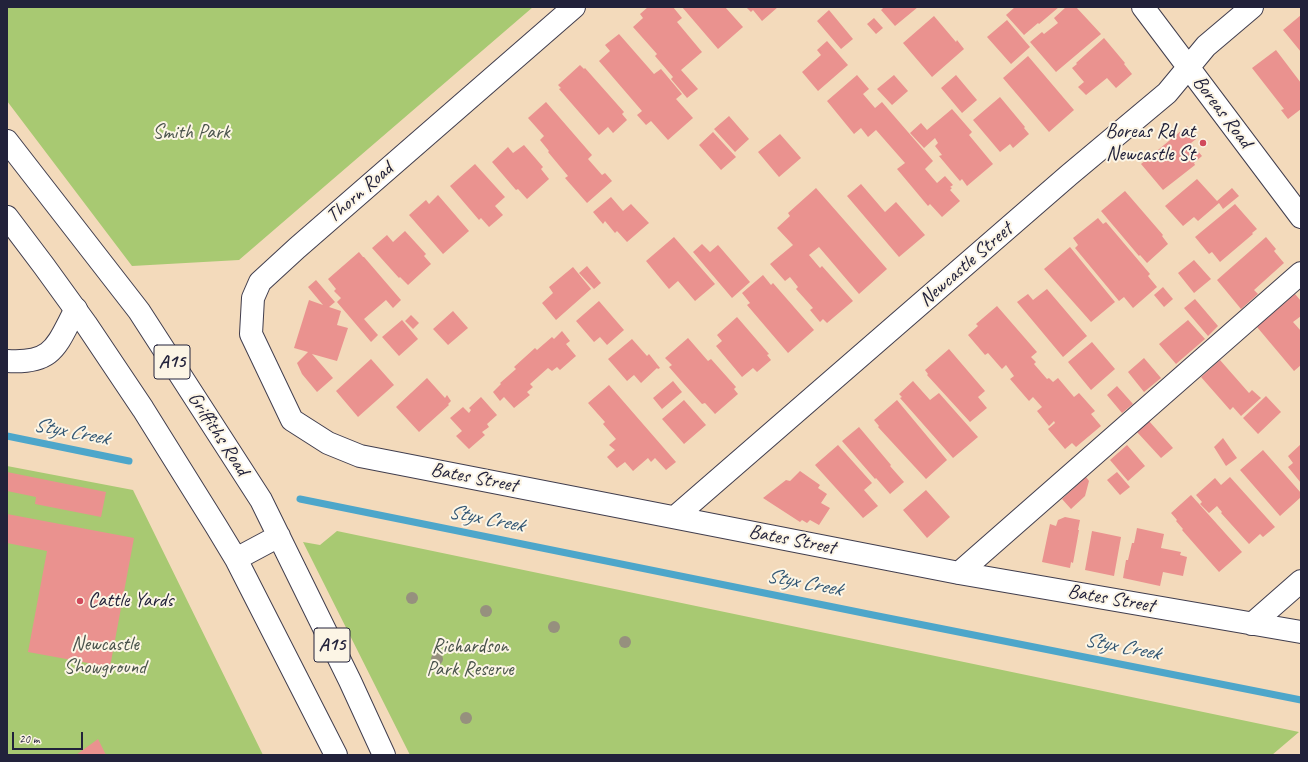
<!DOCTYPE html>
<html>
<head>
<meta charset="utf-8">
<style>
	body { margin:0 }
	#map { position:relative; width:1308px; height:762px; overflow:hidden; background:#f3dabb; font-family:Caveat,sans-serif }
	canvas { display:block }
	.frame { position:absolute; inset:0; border:8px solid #22223b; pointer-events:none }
	.scale { position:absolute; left:12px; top:732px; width:71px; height:18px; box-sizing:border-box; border:2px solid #22223b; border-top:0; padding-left:5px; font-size:12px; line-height:14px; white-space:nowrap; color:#22223b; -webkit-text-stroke:3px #fcf5e5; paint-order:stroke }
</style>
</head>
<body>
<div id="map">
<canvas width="1308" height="762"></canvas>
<div class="frame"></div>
<div class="scale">20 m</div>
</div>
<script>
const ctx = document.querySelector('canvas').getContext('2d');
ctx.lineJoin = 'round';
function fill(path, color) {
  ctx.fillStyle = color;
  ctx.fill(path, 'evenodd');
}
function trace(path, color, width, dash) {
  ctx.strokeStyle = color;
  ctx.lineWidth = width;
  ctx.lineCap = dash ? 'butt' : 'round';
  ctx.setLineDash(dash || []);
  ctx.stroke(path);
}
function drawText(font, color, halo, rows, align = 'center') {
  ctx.font = font + ' Caveat,sans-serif';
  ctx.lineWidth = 4;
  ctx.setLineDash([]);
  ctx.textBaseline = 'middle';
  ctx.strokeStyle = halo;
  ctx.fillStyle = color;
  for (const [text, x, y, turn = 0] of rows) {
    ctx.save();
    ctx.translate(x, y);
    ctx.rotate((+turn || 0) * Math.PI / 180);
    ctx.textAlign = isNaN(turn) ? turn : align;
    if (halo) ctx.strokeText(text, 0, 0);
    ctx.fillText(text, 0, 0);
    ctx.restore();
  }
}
const green = new Path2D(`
	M7,7H533L239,260L132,266L7,101Z
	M7,466L133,490L263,755H7Z
	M337,531L1299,732L1272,755H410L303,542L320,545Z`);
const stream = new Path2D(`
	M7,436L129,461
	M300,499L873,615L1301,700`);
const building = new Path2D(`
	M648,7H673L682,18L677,22L702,52L681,70L698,89L687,98L671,79L673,77L655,56L657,54L633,27L643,18L640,14Z
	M682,7H725L743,27L718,49Z
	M746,7H778L762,21L753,10L751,12Z
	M884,7H918L895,26L881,10Z
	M1015,7H1059L1039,24L1038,23L1024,35L1006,15Z
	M1066,7H1076L1101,34L1056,72L1030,42L1042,32L1044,34L1058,23L1054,18Z
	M829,10L853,39L841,49L817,21Z
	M1301,15V52L1283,30Z
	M934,16L956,42L957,40L964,49L932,77L903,43Z
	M874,18L883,28L876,34L867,24Z
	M1007,20L1030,47L1011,64L987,37Z
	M619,34L654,74L661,69L682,94L676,99L693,118L668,140L651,121L646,125L637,115L642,111L599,61L610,51L605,45Z
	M1104,38L1125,63L1124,64L1132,74L1116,88L1107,78L1086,95L1078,87L1084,82L1072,68L1077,64L1076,63Z
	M827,41L848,65L818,91L802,72L821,55L817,50Z
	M1276,50L1301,83V109L1288,119L1281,110L1284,109L1252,68Z
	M1028,56L1074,110L1049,132L1003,78Z
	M580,65L584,69L585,68L624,112L622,114L627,120L613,133L608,127L599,135L559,89L561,88L558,85Z
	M857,75L869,89L863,94L875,108L882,102L933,161L925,169L937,183L945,176L953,185L950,187L952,188L950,190L960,201L942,217L930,204L928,206L897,169L905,163L876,130L868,137L861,128L854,134L827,101Z
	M894,75L908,91L892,105L877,89Z
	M956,75L977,100L962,113L941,88Z
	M1000,97L1025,127L1024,128L1029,134L1013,148L1010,144L1000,152L973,120Z
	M546,102L592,155L588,159L602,175L605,173L612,181L587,203L565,178L568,176L548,152L549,151L540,140L544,136L528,118Z
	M952,109L972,132L969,135L993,164L967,186L962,179L960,181L939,156L942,155L935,146L938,143L935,138L924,148L910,133L921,123L927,130Z
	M729,116L749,139L735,152L714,129Z
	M1187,126L1196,139L1191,143L1202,156L1194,163L1195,165L1163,190L1141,164Z
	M713,132L736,157L721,170L699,145Z
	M780,134L801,158L779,177L758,152Z
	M524,145L543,167L541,169L549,179L527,199L518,189L516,190L492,162L508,147L513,153Z
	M475,164L505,197L495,206L503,215L489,227L481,218L479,220L450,186Z
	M1197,179L1217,201L1232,188L1239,196L1223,209L1219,203L1198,221L1194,217L1183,226L1165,206Z
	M861,184L885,212L896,202L925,235L899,257L847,196Z
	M816,188L887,269L859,294L819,247L809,255L820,268L822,266L853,301L827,323L823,319L820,322L810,310L813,308L796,289L798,287L790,277L785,281L770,264L793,245L777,228L790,216L788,213Z
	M1125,191L1163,235L1162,236L1168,244L1147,263L1140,255L1139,256L1101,211Z
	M438,195L469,231L443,254L409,215L426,200L429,204Z
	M611,197L623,211L631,204L649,223L627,242L617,231L615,233L605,221L603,224L593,212Z
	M1235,204L1257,229L1252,233L1253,234L1220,262L1212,252L1209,254L1195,237Z
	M1098,218L1103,224L1106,222L1150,274L1148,276L1157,287L1133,308L1124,297L1119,301L1075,248L1078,245L1073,238Z
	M405,231L426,254L424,256L431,264L408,285L400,277L399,278L372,248L387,235L393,242Z
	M674,237L715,284L695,301L678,281L669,289L646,261Z
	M1266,237L1276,249L1274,251L1284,263L1254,290L1258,294L1241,309L1217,280Z
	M702,244L710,252L718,245L750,282L732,298L693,252Z
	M1070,247L1115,302L1091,322L1044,269Z
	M359,252L363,257H364L401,300L393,308L386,300L364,319L378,335L371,342L337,302L341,298L334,291L336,289L328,279Z
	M1194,260L1211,279L1194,293L1178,273Z
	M587,266L601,283L594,289L579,273Z
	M573,267L591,289L556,320L542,303L553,293L549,287Z
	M763,275L771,285L773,283L814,330L788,353L747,305L750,303L742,293Z
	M316,280L335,302L329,307L341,311L337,325L348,328L337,361L312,354L333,378L317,392L302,374L297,363L308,352L294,348L309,300L323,305L308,287Z
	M1163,287L1173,299L1164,307L1154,295Z
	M1047,289L1087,336L1063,357L1017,302L1028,294L1033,300Z
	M1295,294L1301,301V316L1293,322L1301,331V365L1294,371L1257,327Z
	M1195,299L1218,326L1208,336L1184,308Z
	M599,301L624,330L607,345L600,337L594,342L576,321Z
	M997,306L1037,352L1031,357L1036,362L1034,364L1047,379L1049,378L1053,382L1058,378L1074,397L1079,393L1095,411L1091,414L1101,426L1076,447L1072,443L1065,449L1048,429L1055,423L1054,421L1049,426L1037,411L1042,407L1033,397L1029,401L1010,379L1014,376L1006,365L1002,369L988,353L985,355L968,335L978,326L976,324Z
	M453,311L468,328L448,345L433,329Z
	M411,315L419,323L413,329L405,321Z
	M737,317L769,354L767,355L771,360L757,372L753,368L742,377L716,346L722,341L717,335Z
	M402,320L418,339L399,356L382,337Z
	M1188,320L1205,339L1176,364L1159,344Z
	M562,331L570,341L566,344L576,356L560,370L557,367L552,371L548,368L530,384L533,387L527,392L530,395L514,408L504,397L500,401L493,392L501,384L500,383L516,369L514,367L535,348L537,350L552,337L554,339Z
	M688,338L708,361L711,359L736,387L734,389L738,394L715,414L705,403L702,404L683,383L669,367L672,365L665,358Z
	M632,339L647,356L649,354L660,368L658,369L657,368L641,383L634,375L627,381L608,359Z
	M1092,342L1115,369L1091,390L1068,362Z
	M949,349L985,391L978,397L987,408L970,422L927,375L928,374L925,370Z
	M1144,358L1161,378L1144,392L1128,372Z
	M371,359L394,385L358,417L336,391Z
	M1220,360L1249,393L1252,390L1261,398L1241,416L1233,407L1230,410L1201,377Z
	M427,378L445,398L447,395L451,401L448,404L449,405L419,432L396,407Z
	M673,381L682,392L662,409L653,398Z
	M913,381L930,400L939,393L978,437L953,458L900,398L902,397L899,394Z
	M609,385L676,462L666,470L655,458L651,462L648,458L633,471L625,462L617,468L607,457L615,450L609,445L616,439L603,424L605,422L588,403Z
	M1117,386L1133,404L1122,413L1107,395Z
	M1266,396L1281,412L1258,434L1243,418Z
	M481,397L497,415L487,424L489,427L482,432L485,435L469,449L456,436L462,431L450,418L463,407L469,413L471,410L469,408Z
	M684,400L706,425L684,444L662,419Z
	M897,400L947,460L926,479L878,427L879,426L874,420Z
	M1149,421L1173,448L1161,458L1137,432Z
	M859,427L891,465L890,466L904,482L890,494L876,478L875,479L842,441Z
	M1223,438L1237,458L1226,466L1214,447Z
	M1301,444V483L1288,467L1293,463L1288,456Z
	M838,445L872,483L864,490L878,506L863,518L815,465Z
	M1127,445L1145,466L1128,481L1110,460Z
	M1263,450L1301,493V497L1280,516L1240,470Z
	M800,471L820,485L818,488L827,494L821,503L830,508L819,525L810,520L807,523L802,520L800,522L763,498L786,480L790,481Z
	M7,472L106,492L101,517L35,504L36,497L7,491Z
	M1117,472L1130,487L1120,495L1107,480Z
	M1086,477L1089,481L1085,496L1071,509L1062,499Z
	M1230,477L1275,527L1263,537L1260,534L1249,544L1221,513L1222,512L1217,506L1209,513L1200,504L1202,502L1196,495L1215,478L1221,485Z
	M926,490L950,517L927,538L903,510Z
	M1191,495L1242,552L1219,572L1182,530L1183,529L1176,521L1177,520L1171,513Z
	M7,514L134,538L110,667L28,652L47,551L7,543Z
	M1065,517L1080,520L1078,530H1079L1073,563L1071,562L1070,568L1042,562L1050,524L1056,526L1058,520Z
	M1137,528L1164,534L1161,548L1181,552L1180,555L1187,557L1183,576L1163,572L1160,586L1123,578L1126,560H1128L1132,543H1134Z
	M1092,531L1121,537L1114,576L1085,570Z
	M98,739L106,755H76Z`);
const minor = new Path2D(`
	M574,7L297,248L260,282L253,298L251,334L292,420L328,443L360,456L959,573L1301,632
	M1143,7L1301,217
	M7,361C54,364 56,346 76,309
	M675,517L1069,175L1167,93L1206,46L1252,7
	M959,573L1301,273
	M1252,624L1301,581`);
const highway = new Path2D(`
	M7,141L139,311L261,500L350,681L384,755
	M7,217L44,266L86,324L143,409L216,526L236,559L336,755
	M236,559L279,536`);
const trees = [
	[412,598],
	[486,611],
	[554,627],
	[625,642],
	[437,659],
	[466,718]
];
const markers = [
	[1203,143,4,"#d1495b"],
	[80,601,4,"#d1495b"]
];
const shields = [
	[172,362,36],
	[332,645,36]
];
const shieldNames = [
	["A15",172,362],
	["A15",332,645]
];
const streetNames = [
	["Boreas Road",1222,112,53],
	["Thorn Road",360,193,-41],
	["Newcastle Street",966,265,-41],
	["Griffiths Road",218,434,57],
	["Bates Street",474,478,11],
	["Bates Street",792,540,11],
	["Bates Street",1111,599,10]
];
const poiNames = [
	["Boreas Rd at",1195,132],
	["Newcastle St",1195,155],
	["Cattle Yards",88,601,"left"]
];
const parkNames = [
	["Smith Park",191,133],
	["Newcastle",105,645],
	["Showground",105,668],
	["Richardson",470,647],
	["Park Reserve",470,670]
];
const waterNames = [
	["Styx Creek",71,432,11],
	["Styx Creek",486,519,11],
	["Styx Creek",804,583,11],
	["Styx Creek",1122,647,11]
];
fill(green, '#a8c972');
trace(stream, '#4da6ca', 7);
fill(building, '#ea928f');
trace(minor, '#413e4e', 24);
trace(highway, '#413e4e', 24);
trace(minor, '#fff', 22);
trace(highway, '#fff', 22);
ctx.fillStyle = '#96907e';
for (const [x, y] of trees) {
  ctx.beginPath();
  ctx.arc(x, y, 6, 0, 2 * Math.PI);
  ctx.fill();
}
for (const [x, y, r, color] of markers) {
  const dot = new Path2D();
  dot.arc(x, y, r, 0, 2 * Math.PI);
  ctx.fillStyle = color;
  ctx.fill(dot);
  trace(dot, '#fcf5e5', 1.5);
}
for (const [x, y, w] of shields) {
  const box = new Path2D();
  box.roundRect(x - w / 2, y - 17, w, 34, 3);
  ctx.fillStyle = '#fcf5e5';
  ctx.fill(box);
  trace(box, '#22223b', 1);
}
drawText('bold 19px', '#22223b', null, shieldNames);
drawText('20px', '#22223b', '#fcf5e5', streetNames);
drawText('20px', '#22223b', '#fcf5e5', poiNames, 'right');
drawText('20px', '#4a544c', '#fcf5e5', parkNames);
drawText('italic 21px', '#335774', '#fcf5e5', waterNames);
</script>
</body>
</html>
